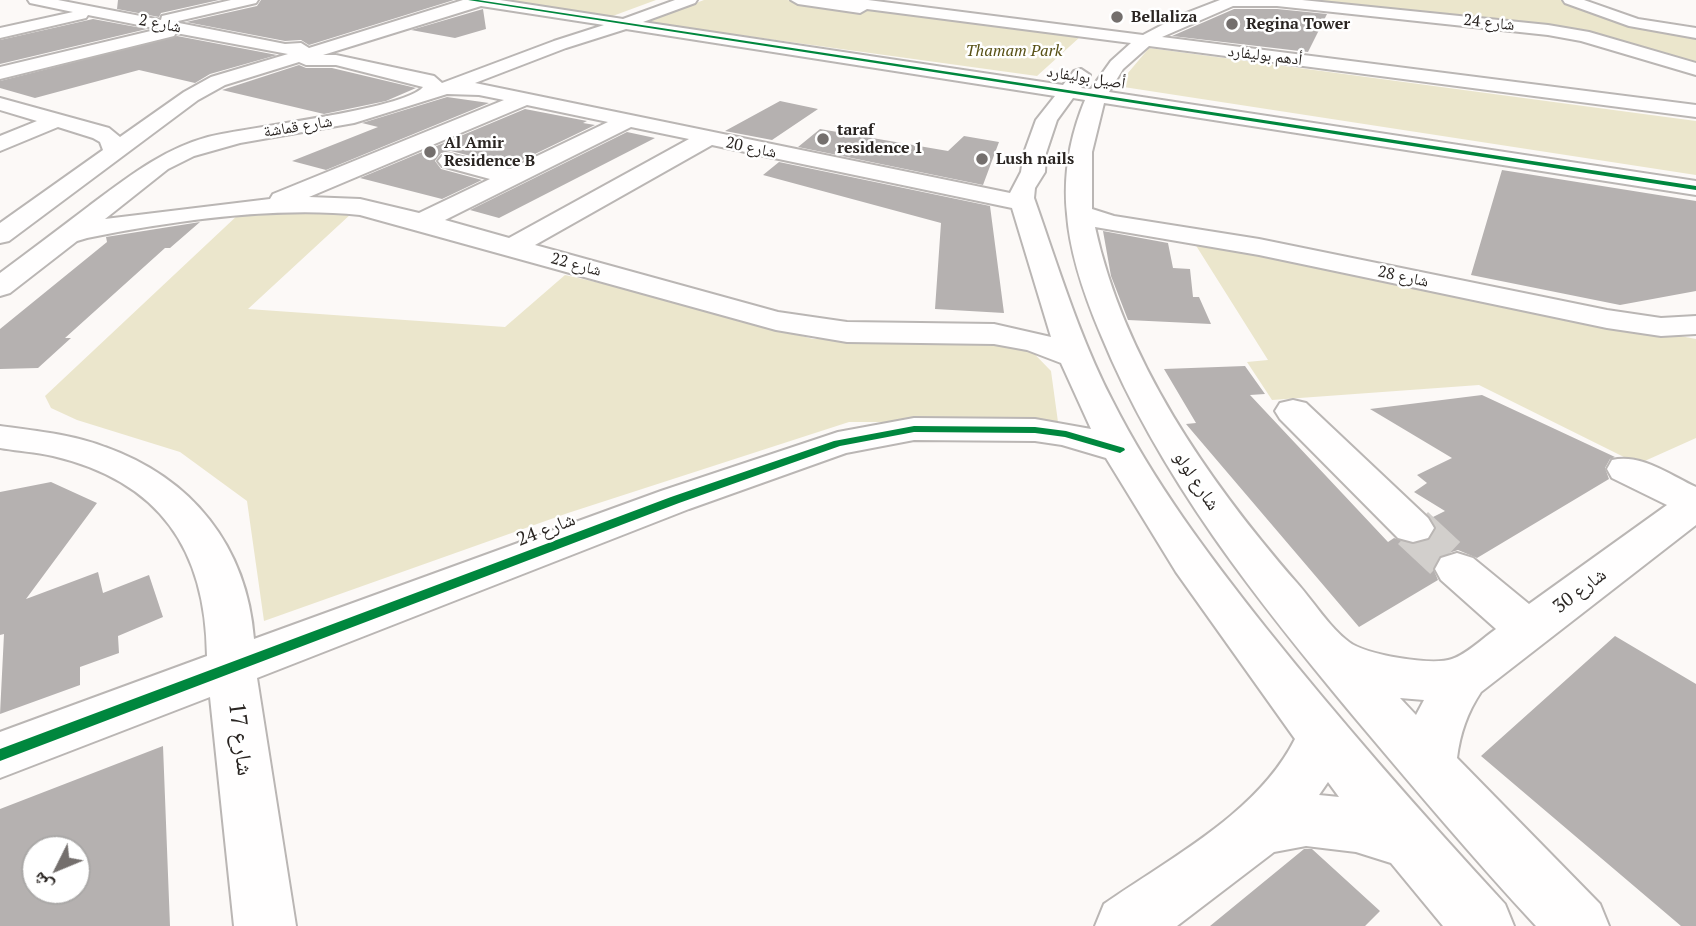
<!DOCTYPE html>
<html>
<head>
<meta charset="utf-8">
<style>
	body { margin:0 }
	#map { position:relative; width:1696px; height:926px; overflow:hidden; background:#fcf9f7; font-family:"PT Serif","Noto Naskh Arabic",serif }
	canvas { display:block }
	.north { position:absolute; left:21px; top:835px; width:70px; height:70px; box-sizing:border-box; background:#fff; border:2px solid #aaa8a7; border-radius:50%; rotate:227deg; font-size:19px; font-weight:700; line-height:28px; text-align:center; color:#2a2522 }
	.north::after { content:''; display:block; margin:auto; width:24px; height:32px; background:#746f6d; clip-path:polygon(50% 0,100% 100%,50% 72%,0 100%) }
</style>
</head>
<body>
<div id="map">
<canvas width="1696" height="926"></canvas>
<div class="north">ش</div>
</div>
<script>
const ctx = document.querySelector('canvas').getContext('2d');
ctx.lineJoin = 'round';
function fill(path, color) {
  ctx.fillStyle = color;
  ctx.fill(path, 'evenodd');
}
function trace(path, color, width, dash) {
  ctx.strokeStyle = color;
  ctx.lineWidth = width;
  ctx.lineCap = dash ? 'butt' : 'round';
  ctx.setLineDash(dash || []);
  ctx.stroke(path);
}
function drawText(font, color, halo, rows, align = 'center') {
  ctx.font = font + ' "PT Serif","Noto Naskh Arabic",serif';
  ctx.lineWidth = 5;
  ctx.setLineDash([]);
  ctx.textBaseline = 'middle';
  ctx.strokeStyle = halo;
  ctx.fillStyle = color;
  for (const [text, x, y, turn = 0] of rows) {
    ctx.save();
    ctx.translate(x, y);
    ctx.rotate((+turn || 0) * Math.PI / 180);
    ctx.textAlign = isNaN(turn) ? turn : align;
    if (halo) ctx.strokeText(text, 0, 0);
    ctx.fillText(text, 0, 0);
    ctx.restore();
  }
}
const green = new Path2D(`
	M510,0H656L610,17Z
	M704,0H787L1080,37L1037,76L645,22Z
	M1274,0H1560L1630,26L1696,36V67L1567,31Z
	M1149,48L1696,121V175L1117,86Z
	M240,213H352L248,309L505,327L565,275L635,291L813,339L1019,338L1051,371L1058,422H849L568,513L264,621L247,501L180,452L77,420L51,408L45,396Z
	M1195,244L1696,339V438L1638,464L1479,385L1272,400L1247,362L1268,360Z`);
const building = new Path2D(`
	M118,0H219L161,13L159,17L117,9Z
	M261,0H454L309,45L301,40L285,41L186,22L257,6Z
	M483,9L486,29L455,38L411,30Z
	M1234,9H1277L1327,14L1308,52L1172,36Z
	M93,19L147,29L0,64V40Z
	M177,36L277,55L210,74L195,83L139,70L35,98L0,88V81Z
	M299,65L306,68H332L416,88L386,101L324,114L222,90Z
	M447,97L489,103L326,170L292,161L378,127L362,123Z
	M780,101L818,109L772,140L725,131Z
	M525,109L587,121L583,123L595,125L510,166L451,151L441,153L435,161L441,169L482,180L442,199L360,178Z
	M820,129L948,151L964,136L999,142L983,185L798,147Z
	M627,132L655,138L499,218L470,210Z
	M779,162L990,206L1004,313L935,309L941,223L763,175Z
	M1502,170L1696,201V291L1620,305L1471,275Z
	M200,222L170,248H165L65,338H71L38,368L0,369V329L107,242L106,237Z
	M1103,231L1168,243L1173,268L1190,269L1193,297H1199L1211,324L1128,320L1111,276Z
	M1245,366L1265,394L1250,395L1388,542L1394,538L1414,545L1430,539L1436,529L1431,518L1445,511L1414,492L1427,483L1417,475L1452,458L1370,409L1482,395L1615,457L1610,459L1605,468L1609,479L1477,558L1458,550L1440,556L1433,568L1438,580L1359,627L1186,424L1196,423L1164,369Z
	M51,482L97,503L26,599L98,572L103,593L149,575L163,617L118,636L119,653L80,667V685L0,714L4,634L0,635V492Z
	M1615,636L1696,684V926H1681L1481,756Z
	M163,746L170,926H0V809ZM35,849H77V891H35Z
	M1304,849H1312L1380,911L1365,926H1210Z`);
const minorTunnel = new Path2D(`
	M1413,528L1457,569`);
const minor = new Path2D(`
	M28,0H58L161,20L162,16L231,0H258L256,3L174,22L285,44L301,43L309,48L463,0H500L623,19L675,0H697L695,3L643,22L1063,85L1074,71L1081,69L1090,75L1081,88L1091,89L1111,61L1131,43L867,9L860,13L798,4L791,0H868L1143,35L1181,15L1220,0H1302L1548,25L1589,32L1696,63V75L1581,41L1548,35L1277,6H1233L1162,37L1696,105V117L1149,46L1123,69L1109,92L1696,181V195L1104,103L1092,152V209L1114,216L1259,239L1607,310L1661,318L1696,316V334L1661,336L1607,328L1259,255L1095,227C1124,360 1208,481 1297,583C1313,601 1329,627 1349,642C1366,655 1432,666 1452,659C1467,654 1483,638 1496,629L1441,580L1435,569L1441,558L1457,553L1473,558L1529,604L1667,505L1612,478L1607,469L1612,460C1641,453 1670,475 1696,487V525L1481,692C1467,713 1460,734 1457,758L1600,904L1609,926H1536C1473,858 1414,788 1355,718C1257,600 1160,479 1101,335C1085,297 1070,255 1067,214C1063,175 1070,136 1085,100L1073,98L1057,120L1046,153L1045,172L1035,188L1034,198C1058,266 1079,336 1112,400C1154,483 1209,556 1266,628C1342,723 1422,814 1505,904L1514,926H1443L1391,863L1356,852L1306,846L1274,852L1177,926H1095L1104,904C1170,858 1258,813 1295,739L1176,572L1106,458L1062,445L1035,441L914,440L846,453L689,509L257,678L296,926H234L210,697L0,778V732L207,656C206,550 160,481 53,456C36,452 17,451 0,448V426C36,431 71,434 105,447C192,478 247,546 254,639L661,491L838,432L914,418L1035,419L1091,429L1061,363L1027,350L994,344L847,342L776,330L360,215C274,206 172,221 87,238L77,241L10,293L0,296V273C30,251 60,228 89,206C127,178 161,150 208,137C246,127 404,110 423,87L336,65H306L299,62L225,85L198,100L9,241L0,243V223L103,150L100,142L93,138L58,127L0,151V136L37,121L0,110V98L109,128L120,137L184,92L211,77L288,54L176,33L174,36L0,79V67L159,29L88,15L86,18L0,38V28L73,12L30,3ZM481,6L604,25L554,41L442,83L434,76L336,55H323ZM626,29L1055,96L1036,120L1024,153L1021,172L1010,193L475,83L566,48ZM447,94L479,95L504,100L273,194L270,199L105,219L168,169L194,156L240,143L354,123ZM527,105L608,122L510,169L450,154L442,156L438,161L442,166L490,179L419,213L360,199L309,197ZM631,127L689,139L509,238L445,220ZM712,145L1012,208L1051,337L994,324L847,322L778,312L535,245ZM1400,698L1424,700L1416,715ZM1328,782L1339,797L1319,795Z
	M1563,0H1584L1638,19L1696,28V38L1629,26L1565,3Z
	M1293,400L1306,403L1428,518L1434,528L1428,538L1413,542L1398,538L1280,419L1275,411L1280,403Z`);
const cycleway = new Path2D(`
	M468,0H478L1696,186V190Z
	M914,426L1035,427L1066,431L1124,448L1125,450L1120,453L1065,437L1035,433L914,432L840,446L679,503L0,761V749L671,497L834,441Z`);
const markers = [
	[1117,17,7,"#746f6d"],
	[1232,24,7,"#746f6d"],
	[823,139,7,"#746f6d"],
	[430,152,7,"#746f6d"],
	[982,159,7,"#746f6d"]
];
const farPoinames = [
	["Bellaliza",1131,17],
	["Regina Tower",1246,24],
	["taraf",837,130],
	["residence 1",837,148],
	["Al Amir",444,143],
	["Residence B",444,161],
	["Lush nails",996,159]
];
const farStreetnames = [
	["شارع 24",1489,23,6],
	["شارع 2",160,24,11],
	["أدهم بوليفارد",1265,56,7],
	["أصيل بوليفارد",1086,78,9],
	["شارع قماشة",298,127,-9],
	["شارع 20",751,148,12],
	["شارع 22",576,265,15],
	["شارع 28",1403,277,12]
];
const farParknames = [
	["Thamam Park",1014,51]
];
const streetNames = [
	["شارع لولو",1196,481,56],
	["شارع 24",546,530,-21],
	["شارع 30",1580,591,-37]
];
const nearStreetnames = [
	["شارع 17",240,739,83]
];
fill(green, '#ebe6cc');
fill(building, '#b5b1b0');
trace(minorTunnel, '#d2cfcc', 44, [44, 22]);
trace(minor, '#bab6b4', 4);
fill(minor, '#fffefe');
fill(cycleway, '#00873e');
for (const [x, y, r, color] of markers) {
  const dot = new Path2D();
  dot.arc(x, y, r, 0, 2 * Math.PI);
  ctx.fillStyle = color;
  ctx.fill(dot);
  trace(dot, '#fff', 2.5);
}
drawText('bold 16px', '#2a2522', '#fff', farPoinames, 'left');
drawText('16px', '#2a2522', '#fff', farStreetnames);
drawText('italic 16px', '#585116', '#fff', farParknames);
drawText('19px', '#2a2522', '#fff', streetNames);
drawText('23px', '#2a2522', '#fff', nearStreetnames);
</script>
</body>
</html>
